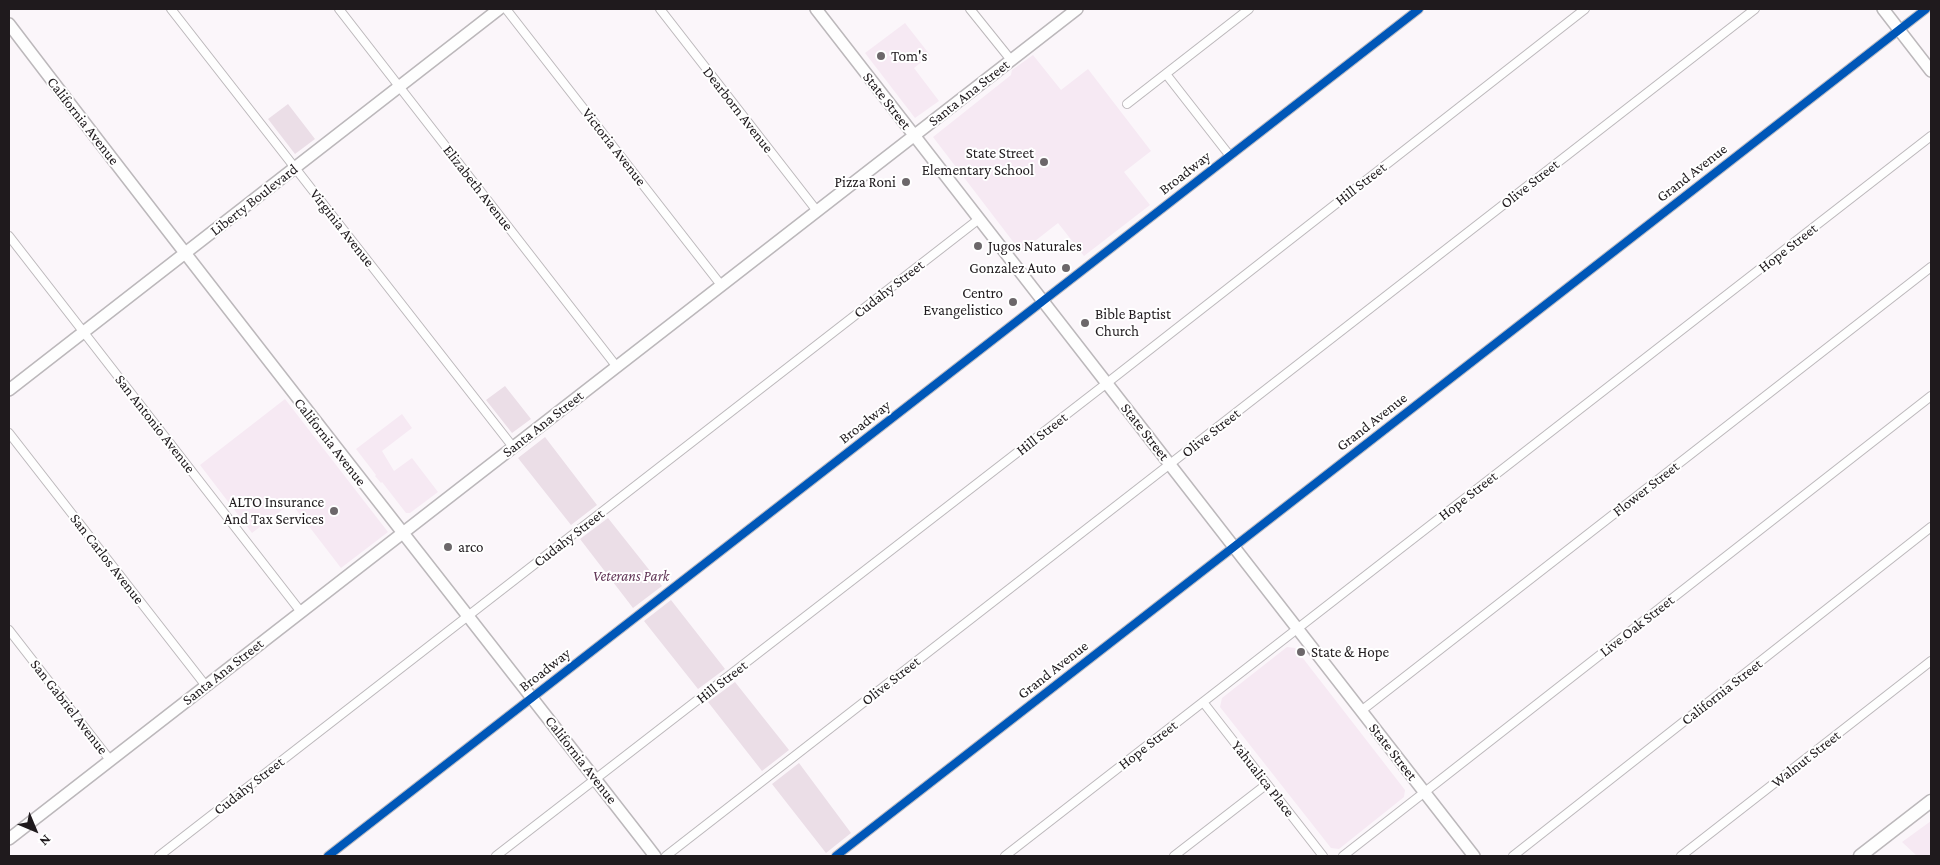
<!DOCTYPE html>
<html>
<head>
<meta charset="utf-8">
<style>
	body { margin:0 }
	#map { position:relative; width:1940px; height:865px; overflow:hidden; background:#fbf6fa; font-family:"Crimson Pro",serif }
	canvas { display:block }
	.frame { position:absolute; inset:0; border:10px solid #1f1a1d; pointer-events:none }
	.north { position:absolute; left:10px; top:805px; width:50px; height:50px; -webkit-text-stroke:4px #fff; paint-order:stroke; rotate:135deg; font-size:14px; font-weight:700; line-height:20px; text-align:center; color:#1f1a1d }
	.north::after { content:''; display:block; margin:auto; width:18px; height:22px; background:#1f1a1d; clip-path:polygon(50% 0,100% 100%,50% 72%,0 100%) }
</style>
</head>
<body>
<div id="map">
<canvas width="1940" height="865"></canvas>
<div class="frame"></div>
<div class="north">N</div>
</div>
<script>
const ctx = document.querySelector('canvas').getContext('2d');
ctx.lineJoin = 'round';
function fill(path, color) {
  ctx.fillStyle = color;
  ctx.fill(path, 'evenodd');
}
function trace(path, color, width, dash) {
  ctx.strokeStyle = color;
  ctx.lineWidth = width;
  ctx.lineCap = dash ? 'butt' : 'round';
  ctx.setLineDash(dash || []);
  ctx.stroke(path);
}
function drawText(font, color, halo, rows, align = 'center') {
  ctx.font = font + ' "Crimson Pro",serif';
  ctx.lineWidth = 4;
  ctx.setLineDash([]);
  ctx.textBaseline = 'middle';
  ctx.strokeStyle = halo;
  ctx.fillStyle = color;
  for (const [text, x, y, turn = 0] of rows) {
    ctx.save();
    ctx.translate(x, y);
    ctx.rotate((+turn || 0) * Math.PI / 180);
    ctx.textAlign = isNaN(turn) ? turn : align;
    if (halo) ctx.strokeText(text, 0, 0);
    ctx.fillText(text, 0, 0);
    ctx.restore();
  }
}
const built = new Path2D(`
	M905,23L930,55L914,68L939,101L915,118L865,53Z
	M1033,55L1061,90L1088,69L1151,151L1124,172L1150,205L1084,256L1058,223L1021,252L933,137L1011,75L1012,70Z
	M285,399L388,532L341,568L291,503L252,533L200,465Z
	M402,414L412,428L382,451L394,471L412,458L438,492L410,513H406L382,482L381,483L375,476L376,475L356,449Z
	M1287,647L1295,648L1405,790L1404,797L1339,849L1331,848L1220,707L1222,698Z
	M1931,821V856H1917L1902,842Z`);
const green = new Path2D(`
	M288,104L315,139L295,154L268,119Z
	M505,386L531,419L512,433L486,400Z
	M545,437L597,505L571,525L518,458Z
	M608,518L662,586L633,608L580,539Z
	M671,600L725,669L698,689L644,621Z
	M735,682L789,750L762,771L708,702Z
	M799,763L851,833L826,853L772,784Z`);
const street = new Path2D(`
	M171,9L513,447
	M339,9L617,367
	M506,9L721,285
	M660,9L817,211
	M970,9L1011,60
	M1166,74L1230,156
	M1127,104L1249,9
	M9,236L301,612
	M9,433L206,686
	M9,630L110,760
	M1203,702L1323,856
	M1361,711L1931,267
	M159,856L979,219
	M328,856L1419,9
	M496,856L1107,383L1585,9
	M666,856L1755,9
	M836,856L1926,9
	M1005,856L1931,136
	M1174,856L1267,784
	M1343,856L1931,396
	M1513,856L1931,527
	M1681,856L1931,661`);
const secondary = new Path2D(`
	M816,9L1474,856
	M1883,9L1931,71
	M9,24C222,304 440,579 655,856
	M9,390L499,9
	M9,839L1077,9`);
const primary = new Path2D(`
	M1860,856L1931,801`);
const cycleway = new Path2D(`
	M328,856L1419,9
	M836,856L1926,9`);
const markers = [
	[881,56,5,"#6c676a"],
	[1044,162,5,"#6c676a"],
	[906,182,5,"#6c676a"],
	[978,246,5,"#6c676a"],
	[1066,268,5,"#6c676a"],
	[1013,302,5,"#6c676a"],
	[1085,323,5,"#6c676a"],
	[334,511,5,"#6c676a"],
	[448,547,5,"#6c676a"],
	[1301,652,5,"#6c676a"]
];
const poiNames = [
	["Tom's",891,56],
	["State Street",1034,153,"right"],
	["Elementary School",1034,170,"right"],
	["Pizza Roni",896,182,"right"],
	["Jugos Naturales",988,246],
	["Gonzalez Auto",1056,268,"right"],
	["Centro",1003,293,"right"],
	["Evangelistico",1003,310,"right"],
	["Bible Baptist",1095,314],
	["Church",1095,331],
	["ALTO Insurance",324,502,"right"],
	["And Tax Services",324,519,"right"],
	["arco",458,547],
	["State & Hope",1311,652]
];
const streetNames = [
	["Santa Ana Street",969,93,-38],
	["State Street",887,101,52],
	["Dearborn Avenue",738,110,52],
	["California Avenue",83,121,52],
	["Victoria Avenue",614,147,52],
	["Broadway",1185,173,-38],
	["Grand Avenue",1692,173,-38],
	["Hill Street",1361,184,-38],
	["Olive Street",1530,184,-38],
	["Elizabeth Avenue",478,188,52],
	["Liberty Boulevard",254,200,-38],
	["Virginia Avenue",342,228,52],
	["Hope Street",1788,248,-38],
	["Cudahy Street",889,289,-38],
	["Broadway",865,422,-38],
	["Grand Avenue",1372,422,-38],
	["San Antonio Avenue",155,424,52],
	["Santa Ana Street",543,424,-38],
	["State Street",1145,432,52],
	["Olive Street",1211,433,-38],
	["Hill Street",1042,434,-38],
	["California Avenue",330,442,52],
	["Flower Street",1646,489,-38],
	["Hope Street",1468,496,-38],
	["Cudahy Street",569,538,-38],
	["San Carlos Avenue",107,559,52],
	["Live Oak Street",1637,626,-38],
	["Broadway",545,670,-38],
	["Grand Avenue",1053,670,-38],
	["Santa Ana Street",223,672,-38],
	["Olive Street",891,681,-38],
	["Hill Street",722,682,-38],
	["California Street",1722,692,-38],
	["San Gabriel Avenue",69,707,52],
	["Hope Street",1148,745,-38],
	["State Street",1393,752,52],
	["Walnut Street",1806,759,-38],
	["California Avenue",581,760,52],
	["Yahualica Place",1263,779,52],
	["Cudahy Street",249,786,-38]
];
const parkNames = [
	["Veterans Park",631,576]
];
fill(built, '#f6e9f3');
fill(green, '#ebdee7');
trace(street, '#bcb8bb', 10);
trace(secondary, '#bcb8bb', 14);
trace(primary, '#bcb8bb', 15);
trace(street, '#fefefe', 8);
trace(secondary, '#fefefe', 11);
trace(primary, '#fefefe', 12);
trace(cycleway, '#0057b8', 8);
for (const [x, y, r, color] of markers) {
  const dot = new Path2D();
  dot.arc(x, y, r, 0, 2 * Math.PI);
  ctx.fillStyle = color;
  ctx.fill(dot);
  trace(dot, '#fff', 2);
}
drawText('15px', '#1f1a1d', '#fff', poiNames, 'left');
drawText('15px', '#1f1a1d', '#fff', streetNames);
drawText('italic 15px', '#623657', '#fff', parkNames);
</script>
</body>
</html>
